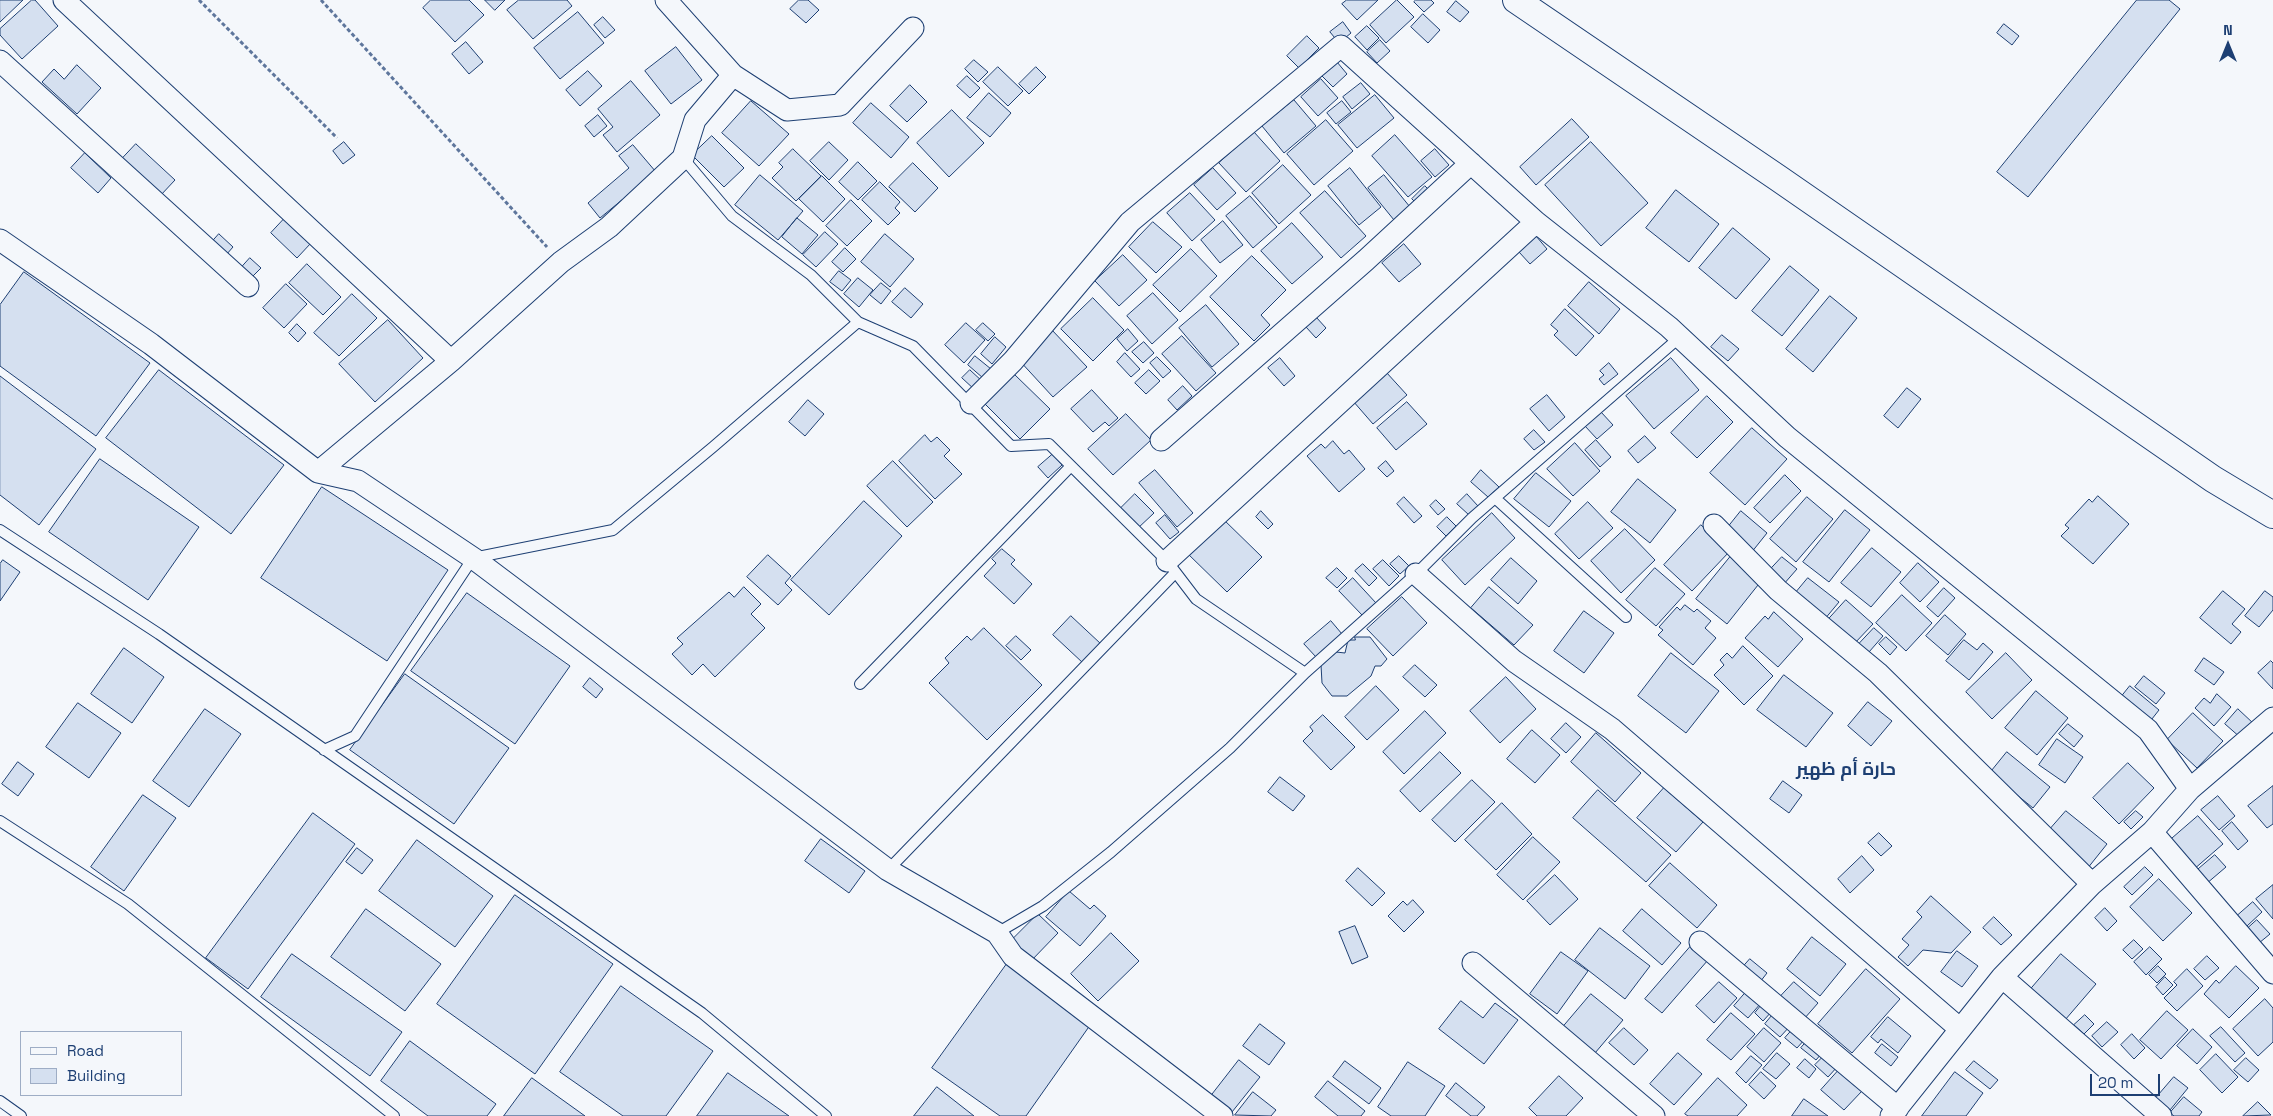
<!DOCTYPE html>
<html>
<head>
<meta charset="utf-8">
<style>
	body { margin:0 }
	#map { position:relative; width:2273px; height:1116px; overflow:hidden; background:#f4f7fb; font-family:"Space Grotesk",sans-serif }
	canvas { display:block }
	.legend { position:absolute; left:20px; top:1031px; width:162px; height:65px; box-sizing:border-box; background:#f4f7fb; border:1px solid #9eadc5; margin:0; padding:6px 9px; list-style:none; font-size:15px; color:#1d3f73 }
	.legend li { display:flex; align-items:center; gap:10px; height:25px }
	.legend b { width:25px; border:1px solid #9eadc5 }
	.north { position:absolute; left:2203px; top:20px; width:50px; height:50px; -webkit-text-stroke:4px #f4f7fb; paint-order:stroke; rotate:0deg; font-size:14px; font-weight:700; line-height:20px; text-align:center; color:#1d3f73 }
	.north::after { content:''; display:block; margin:auto; width:18px; height:22px; background:#1d3f73; clip-path:polygon(50% 0,100% 100%,50% 72%,0 100%) }
	.scale { position:absolute; left:2090px; top:1074px; width:70px; height:22px; box-sizing:border-box; border:2px solid #1d3f73; border-top:0; padding-left:6px; font-size:15px; line-height:18px; white-space:nowrap; color:#1d3f73; -webkit-text-stroke:4px #f4f7fb; paint-order:stroke }
</style>
</head>
<body>
<div id="map">
<canvas width="2273" height="1116"></canvas>
<ul class="legend">
<li><b style="height:6px;background:#f4f7fb"></b>Road</li>
<li><b style="height:14px;background:#d5e0f0"></b>Building</li>
</ul>
<div class="north">N</div>
<div class="scale">20 m</div>
</div>
<script>
const ctx = document.querySelector('canvas').getContext('2d');
ctx.lineJoin = 'round';
function fill(path, color) {
  ctx.fillStyle = color;
  ctx.fill(path, 'evenodd');
}
function trace(path, color, width, dash) {
  ctx.strokeStyle = color;
  ctx.lineWidth = width;
  ctx.lineCap = dash ? 'butt' : 'round';
  ctx.setLineDash(dash || []);
  ctx.stroke(path);
}
function drawText(font, color, halo, rows, align = 'center') {
  ctx.font = font + ' "Space Grotesk",Cairo,sans-serif';
  ctx.lineWidth = 4;
  ctx.setLineDash([]);
  ctx.textBaseline = 'middle';
  ctx.strokeStyle = halo;
  ctx.fillStyle = color;
  for (const [text, x, y, turn = 0] of rows) {
    ctx.save();
    ctx.translate(x, y);
    ctx.rotate((+turn || 0) * Math.PI / 180);
    ctx.textAlign = isNaN(turn) ? turn : align;
    if (halo) ctx.strokeText(text, 0, 0);
    ctx.fillText(text, 0, 0);
    ctx.restore();
  }
}
const building = new Path2D(`
	M0,0H23L0,22Z
	M32,0H35L58,26L22,59L0,35V29Z
	M431,0H469L484,15L455,42L423,8Z
	M485,0H505L495,10Z
	M519,0H567L572,6L533,39L507,10Z
	M799,0H808L819,10L806,23L790,9Z
	M1347,0H1378L1357,20L1342,4Z
	M1397,0L1414,17L1386,43L1370,25Z
	M1416,0H1431L1434,3L1424,12L1414,2Z
	M2137,0H2169L2180,9L2028,197L1997,172Z
	M1456,1L1469,12L1460,22L1447,12Z
	M578,12L604,43L560,79L534,48Z
	M1423,14L1440,30L1428,43L1411,27Z
	M603,17L615,30L605,38L594,25Z
	M1343,22L1351,33L1339,43L1330,32Z
	M2004,24L2019,36L2012,45L1997,33Z
	M1367,26L1379,38L1367,50L1355,37Z
	M1307,36L1319,48L1299,68L1287,56Z
	M1380,40L1390,51L1377,63L1367,52Z
	M466,42L483,62L469,74L452,54Z
	M676,47L702,80L671,104L645,71Z
	M974,60L988,72L978,82L965,69Z
	M1337,62L1347,74L1333,87L1322,76Z
	M77,65L101,88L77,114L42,82L54,69L64,79Z
	M998,67L1023,91L1008,106L983,82Z
	M1036,67L1046,77L1029,94L1019,84Z
	M588,71L602,86L580,106L566,90Z
	M967,76L980,88L970,98L957,86Z
	M1321,79L1338,98L1318,116L1301,97Z
	M631,81L660,115L617,152L603,135L613,127L598,109Z
	M1361,83L1370,94L1352,109L1343,97Z
	M910,85L927,102L907,122L890,106Z
	M989,93L1011,113L990,137L967,118Z
	M1375,95L1394,118L1357,148L1338,125Z
	M1294,100L1316,126L1284,153L1262,126Z
	M751,101L789,134L759,166L722,133Z
	M1342,101L1351,112L1336,124L1327,113Z
	M871,103L909,137L891,158L853,123Z
	M952,110L984,143L949,177L917,143Z
	M598,115L607,126L594,137L585,126Z
	M1572,119L1589,137L1536,185L1520,167Z
	M1326,120L1353,151L1314,185L1287,154Z
	M1254,132L1280,161L1246,192L1219,163Z
	M1395,135L1432,177L1408,197L1372,156Z
	M712,136L744,168L724,187L692,155Z
	M344,142L355,155L343,164L333,151Z
	M829,142L848,160L829,180L810,161Z
	M1591,142L1648,203L1601,246L1545,185Z
	M136,144L175,180L160,196L121,160Z
	M633,145L656,172L600,218L588,203L629,168L619,156Z
	M793,149L821,176L796,201L772,178L783,167L779,163Z
	M1435,149L1449,165L1435,177L1421,161Z
	M85,153L111,178L98,193L71,168Z
	M858,162L877,181L858,200L839,182Z
	M913,163L938,188L915,212L889,187Z
	M1283,165L1311,195L1279,224L1252,193Z
	M1213,168L1236,193L1217,210L1194,185Z
	M1350,168L1381,207L1359,225L1328,186Z
	M760,175L803,211L778,240L735,205Z
	M1384,175L1410,207L1394,220L1368,188Z
	M822,176L845,199L823,222L799,199Z
	M880,182L900,202L895,208L900,213L888,225L862,200Z
	M1425,186L1433,194L1420,207L1412,199Z
	M1676,190L1719,224L1689,262L1646,228Z
	M1325,191L1366,236L1341,258L1300,213Z
	M1190,193L1215,220L1192,241L1167,213Z
	M1250,196L1277,227L1253,248L1226,216Z
	M851,200L872,221L847,246L826,226Z
	M285,218L311,243L297,258L271,233Z
	M797,218L818,235L802,254L782,237Z
	M1223,221L1243,245L1220,263L1201,240Z
	M1153,222L1182,247L1156,273L1129,247Z
	M1292,223L1323,257L1292,284L1261,251Z
	M1733,228L1770,259L1736,299L1699,268Z
	M825,232L838,244L816,267L803,255Z
	M219,234L233,247L226,255L212,242Z
	M885,234L914,259L890,287L861,262Z
	M1536,236L1547,249L1530,264L1519,252Z
	M1404,244L1421,264L1399,282L1382,263Z
	M845,248L856,259L843,272L832,262Z
	M1191,249L1217,276L1180,312L1153,285Z
	M1123,255L1147,280L1119,306L1095,281Z
	M1252,256L1286,290L1261,315L1270,325L1254,341L1210,297Z
	M250,258L261,268L251,278L241,268Z
	M307,264L341,297L323,315L289,283Z
	M1790,266L1819,290L1782,336L1752,311Z
	M839,271L851,280L842,291L830,282Z
	M24,272L150,363L96,436L0,366V305Z
	M858,278L873,290L859,307L844,294Z
	M1589,282L1620,309L1599,334L1568,306Z
	M881,283L891,291L881,304L870,295Z
	M286,284L307,304L284,328L263,308Z
	M905,288L923,304L911,318L892,302Z
	M1153,293L1178,320L1152,344L1127,316Z
	M352,294L377,318L339,356L314,333Z
	M1830,296L1857,318L1813,372L1786,349Z
	M1093,298L1124,330L1093,361L1061,329Z
	M1206,305L1239,344L1212,367L1179,328Z
	M1565,309L1594,336L1576,356L1554,335L1558,331L1551,325Z
	M1316,317L1326,328L1316,338L1306,327Z
	M388,320L423,358L375,402L339,364Z
	M966,323L985,340L964,363L945,345Z
	M983,323L995,334L988,341L976,330Z
	M297,324L306,333L298,342L289,333Z
	M1051,329L1087,367L1053,397L1018,359Z
	M1128,329L1138,341L1127,351L1117,339Z
	M1722,335L1739,349L1728,361L1711,347Z
	M1182,336L1216,373L1196,391L1162,354Z
	M995,337L1006,347L992,364L981,354Z
	M1144,342L1154,353L1143,363L1132,352Z
	M1125,353L1140,369L1131,377L1117,362Z
	M975,356L991,369L983,378L968,365Z
	M1157,357L1171,371L1163,378L1150,363Z
	M1280,358L1295,376L1284,386L1268,368Z
	M1671,358L1699,390L1654,429L1626,396Z
	M1609,363L1618,374L1604,385L1599,379L1604,375L1600,371Z
	M159,370L284,465L231,534L106,438Z
	M970,370L983,382L975,390L962,378Z
	M1149,370L1160,381L1146,394L1135,383Z
	M1386,372L1407,395L1373,424L1353,401Z
	M1013,373L1050,409L1020,439L984,403Z
	M0,376L96,449L39,525L0,495Z
	M1183,386L1192,396L1177,410L1168,400Z
	M1907,388L1921,399L1898,428L1884,416Z
	M1092,390L1118,418L1109,426L1105,422L1093,432L1071,409Z
	M1547,395L1565,417L1549,431L1530,409Z
	M1707,396L1733,422L1697,458L1671,433Z
	M808,400L824,414L805,436L789,422Z
	M1407,402L1427,424L1396,450L1377,428Z
	M1601,412L1613,425L1597,439L1585,426Z
	M1126,414L1151,440L1113,475L1088,449Z
	M1752,428L1787,459L1745,505L1710,473Z
	M1534,430L1545,442L1534,450L1524,439Z
	M925,435L931,442L937,437L950,450L944,456L962,474L935,499L899,461Z
	M1645,436L1656,448L1638,463L1628,451Z
	M1596,440L1611,457L1600,467L1585,450Z
	M1333,441L1344,454L1349,450L1365,469L1339,492L1307,456L1321,444L1325,448Z
	M1575,443L1600,471L1573,496L1547,469Z
	M1053,454L1062,465L1048,478L1038,467Z
	M100,459L199,527L148,600L49,532Z
	M893,461L933,502L907,527L867,486Z
	M1386,461L1394,471L1387,477L1378,468Z
	M1155,470L1193,513L1177,527L1139,483Z
	M1481,470L1499,487L1488,497L1471,482Z
	M1536,473L1571,501L1549,527L1514,499Z
	M1785,475L1801,491L1770,523L1754,508Z
	M1638,479L1676,510L1650,543L1611,512Z
	M322,487L448,570L387,661L261,578Z
	M1135,494L1154,513L1137,529L1119,510Z
	M1467,494L1478,506L1469,515L1457,504Z
	M2098,496L2129,524L2093,564L2061,536L2069,528L2065,525L2089,499L2092,502Z
	M1404,497L1422,516L1414,523L1397,504Z
	M1807,497L1833,519L1796,562L1770,539Z
	M1436,500L1445,509L1438,515L1430,506Z
	M864,501L902,536L829,615L791,580Z
	M1588,502L1613,528L1579,559L1555,534Z
	M1845,510L1870,530L1829,582L1803,562Z
	M1261,511L1273,524L1268,529L1256,517Z
	M1741,511L1767,533L1751,553L1725,531Z
	M1492,513L1515,538L1465,585L1442,560Z
	M1165,515L1179,532L1170,539L1156,523Z
	M1221,517L1262,557L1227,592L1186,552Z
	M1447,517L1456,526L1446,536L1437,527Z
	M1701,525L1730,551L1692,591L1664,565Z
	M1625,529L1655,560L1621,593L1591,561Z
	M1872,548L1901,572L1871,607L1841,583Z
	M1002,549L1015,560L1011,564L1032,584L1014,604L984,576L996,563L992,559Z
	M768,555L791,576L785,583L792,590L778,605L747,577Z
	M1399,556L1409,566L1400,574L1390,564Z
	M1731,556L1762,580L1727,624L1696,599Z
	M1782,557L1797,569L1783,585L1768,572Z
	M1511,558L1537,581L1518,604L1491,580Z
	M3,560L20,572L0,601V564Z
	M1383,560L1399,576L1389,586L1373,569Z
	M1918,563L1939,582L1920,602L1900,583Z
	M1363,564L1377,578L1369,586L1355,571Z
	M1337,568L1347,578L1337,588L1326,578Z
	M1655,568L1685,594L1656,626L1626,600Z
	M1353,578L1376,603L1362,615L1339,591Z
	M1808,578L1839,602L1824,620L1793,596Z
	M744,587L761,604L751,614L765,628L715,677L703,664L692,675L672,654L683,644L677,638L729,592L734,597Z
	M1489,587L1533,625L1514,645L1471,608Z
	M1944,588L1955,598L1938,617L1927,607Z
	M2223,591L2245,609L2232,624L2241,632L2231,644L2200,618Z
	M2265,591L2273,597V610L2259,627L2245,616Z
	M467,593L570,666L515,744L411,671Z
	M1902,595L1932,623L1906,651L1876,623Z
	M1402,597L1427,623L1393,656L1367,629Z
	M1846,600L1873,624L1853,645L1827,621Z
	M1685,605L1694,612L1697,609L1711,621L1705,628L1716,638L1693,665L1658,635L1663,630L1659,627L1677,607L1680,610Z
	M1584,611L1614,633L1584,673L1554,651Z
	M1774,612L1803,639L1778,667L1745,638L1765,616L1768,619Z
	M1945,615L1966,634L1948,655L1926,636Z
	M1071,616L1101,644L1083,663L1053,635Z
	M1331,621L1342,634L1316,657L1304,644Z
	M984,628L1042,685L987,740L929,683L949,663L945,658L967,636L971,640Z
	M1874,628L1883,636L1869,652L1859,644Z
	M1016,636L1031,650L1021,660L1006,646Z
	M1355,637H1370L1387,659L1381,666H1375L1371,676L1347,696H1332L1322,683L1321,665L1336,652L1345,653L1348,640H1355Z
	M1886,637L1897,647L1890,655L1879,644Z
	M1964,640L1977,650L1983,643L1993,652L1969,680L1946,661Z
	M1743,646L1773,676L1744,705L1714,675L1724,665L1720,660L1727,653L1732,658Z
	M124,648L164,677L132,723L91,694Z
	M1671,653L1719,691L1686,733L1638,696Z
	M2006,653L2032,680L1992,719L1966,692Z
	M2204,658L2224,672L2214,685L2195,671Z
	M2271,661L2273,663V689L2258,673Z
	M1415,665L1437,685L1425,697L1403,677Z
	M405,674L509,748L454,824L350,750Z
	M1784,675L1833,713L1806,747L1757,710Z
	M2144,676L2165,693L2156,704L2135,687Z
	M1506,677L1536,709L1500,743L1470,711Z
	M590,678L603,689L596,698L583,687Z
	M1376,686L1399,710L1367,740L1345,717Z
	M2130,686L2159,710L2148,724L2118,701Z
	M2036,691L2068,718L2037,755L2005,728Z
	M2217,694L2231,707L2214,726L2195,708L2204,698L2210,703Z
	M1868,702L1892,721L1871,746L1848,726Z
	M78,703L121,733L89,778L46,747Z
	M205,709L241,734L189,807L153,781Z
	M2238,709L2254,724L2241,738L2225,724Z
	M1425,711L1446,733L1404,774L1383,752Z
	M2193,713L2223,741L2197,768L2167,740Z
	M1323,715L1355,747L1331,770L1303,741L1313,731L1310,727Z
	M1566,723L1581,737L1566,753L1551,739Z
	M2068,724L2083,736L2074,747L2059,734Z
	M1532,730L1560,755L1535,783L1507,759Z
	M1596,733L1641,773L1615,802L1571,762Z
	M2057,739L2083,757L2065,783L2039,765Z
	M1440,752L1461,773L1420,812L1400,791Z
	M2007,752L2050,787L2033,808L1990,773Z
	M18,762L34,774L18,796L2,784Z
	M2128,763L2154,788L2119,824L2093,798Z
	M1280,777L1305,796L1293,811L1268,792Z
	M1472,780L1495,802L1455,842L1432,820Z
	M1783,781L1802,795L1789,813L1770,799Z
	M2273,786V824L2267,828L2248,806Z
	M1664,788L1703,822L1676,852L1637,818Z
	M1598,790L1671,855L1646,882L1573,818Z
	M143,795L176,818L124,891L91,867Z
	M2218,796L2235,816L2219,830L2201,810Z
	M1502,803L1532,834L1496,870L1465,840Z
	M2066,811L2107,844L2087,869L2045,835Z
	M2136,811L2143,817L2131,829L2124,822Z
	M313,813L355,844L248,989L206,958Z
	M2198,816L2223,844L2193,870L2168,842Z
	M2232,822L2248,841L2238,850L2222,831Z
	M1879,833L1892,846L1881,856L1868,843Z
	M1533,837L1560,862L1523,900L1497,875Z
	M821,839L865,871L849,893L805,861Z
	M417,840L493,896L455,947L379,891Z
	M357,848L373,860L362,874L346,862Z
	M2215,855L2226,867L2206,884L2195,872Z
	M1862,856L1874,870L1850,893L1838,879Z
	M1670,863L1717,905L1697,928L1649,886Z
	M2145,867L2153,875L2132,895L2124,887Z
	M1358,868L1385,893L1372,906L1346,881Z
	M1555,875L1578,899L1550,925L1527,901Z
	M2159,879L2192,913L2163,941L2130,907Z
	M2273,885V919L2256,899Z
	M1069,891L1090,909L1094,905L1106,916L1080,946L1046,917Z
	M515,895L613,964L535,1074L437,1004Z
	M1931,896L1971,932L1951,953L1923,950L1908,966L1898,957L1909,945L1902,939L1922,917L1917,912Z
	M1413,900L1424,912L1404,932L1388,916L1403,901L1407,905Z
	M2253,902L2262,912L2247,926L2237,916Z
	M2105,908L2117,921L2107,931L2095,918Z
	M366,909L441,964L405,1011L331,957Z
	M1642,909L1681,943L1662,965L1623,931Z
	M1038,914L1058,933L1029,963L1009,943Z
	M1994,917L2012,935L2001,945L1983,928Z
	M2257,920L2270,934L2259,943L2247,929Z
	M1355,926L1368,957L1352,964L1339,932Z
	M1600,928L1650,966L1625,999L1575,960Z
	M1111,933L1139,961L1098,1001L1071,974Z
	M1812,937L1846,964L1820,996L1787,969Z
	M2134,940L2143,949L2132,959L2123,950Z
	M1691,946L1708,960L1662,1013L1645,999Z
	M2150,947L2162,959L2146,975L2134,962Z
	M1957,951L1978,966L1962,987L1941,972Z
	M1561,952L1588,971L1557,1014L1530,994Z
	M292,954L402,1032L370,1076L261,997Z
	M2061,954L2096,984L2065,1020L2030,990Z
	M2207,956L2219,968L2205,980L2194,969Z
	M1750,959L1767,973L1760,982L1743,967Z
	M1009,961L1093,1021L1026,1116H1000L932,1068Z
	M2158,966L2166,974L2157,983L2149,975Z
	M2236,966L2259,988L2229,1018L2204,994L2216,980L2219,983Z
	M1866,969L1900,999L1852,1053L1818,1024Z
	M2187,969L2203,986L2177,1011L2164,998L2177,985L2174,982Z
	M2165,977L2173,985L2163,995L2156,987Z
	M1719,982L1737,998L1714,1023L1696,1006Z
	M1794,982L1818,1003L1804,1019L1780,997Z
	M621,986L713,1051L666,1116H623L560,1072Z
	M1747,991L1761,1003L1748,1018L1734,1006Z
	M1591,994L1623,1020L1595,1053L1563,1027Z
	M2265,999L2273,1008V1042L2258,1056L2233,1029Z
	M1461,1001L1483,1018L1495,1003L1518,1020L1484,1064L1439,1029Z
	M1764,1002L1773,1010L1763,1021L1755,1013Z
	M2167,1011L2188,1030L2161,1059L2140,1040Z
	M1775,1012L1791,1025L1780,1037L1765,1024Z
	M1731,1013L1755,1034L1731,1060L1707,1040Z
	M2085,1015L2094,1024L2084,1034L2074,1025Z
	M1888,1017L1911,1036L1898,1053L1881,1039L1878,1043L1871,1037Z
	M2107,1022L2118,1032L2102,1047L2092,1036Z
	M1260,1024L1285,1043L1269,1065L1243,1046Z
	M2221,1027L2245,1053L2235,1062L2210,1036Z
	M1624,1028L1648,1050L1634,1065L1609,1043Z
	M1764,1028L1781,1043L1764,1062L1747,1047Z
	M1793,1029L1805,1039L1797,1048L1785,1038Z
	M2193,1029L2212,1047L2197,1064L2177,1046Z
	M2132,1034L2145,1048L2134,1059L2121,1045Z
	M410,1041L496,1104L487,1116H428L381,1081Z
	M1807,1041L1822,1053L1816,1060L1801,1048Z
	M1882,1044L1898,1057L1891,1066L1875,1053Z
	M1678,1053L1702,1074L1674,1105L1650,1084Z
	M1777,1053L1790,1064L1776,1079L1763,1069Z
	M2216,1054L2238,1077L2222,1093L2200,1070Z
	M1825,1055L1838,1066L1828,1077L1815,1065Z
	M1751,1056L1762,1065L1746,1083L1736,1073Z
	M2246,1058L2259,1070L2248,1082L2234,1070Z
	M1805,1059L1816,1069L1809,1078L1797,1068Z
	M1239,1060L1260,1077L1232,1112L1211,1096Z
	M1345,1061L1381,1088L1369,1104L1333,1077Z
	M1974,1061L1998,1080L1990,1089L1966,1070Z
	M1408,1062L1445,1086L1425,1116H1391L1378,1107Z
	M1838,1071L1862,1091L1844,1110L1821,1090Z
	M1761,1072L1776,1086L1764,1099L1749,1085Z
	M1955,1072L1983,1093L1966,1116H1922Z
	M728,1073L789,1116H697Z
	M1559,1076L1583,1098L1566,1116H1537L1529,1108Z
	M2174,1077L2188,1088L2170,1110L2156,1098Z
	M532,1078L585,1116H504Z
	M1718,1078L1747,1105L1737,1116H1688L1685,1114Z
	M1328,1081L1365,1111L1361,1116H1338L1315,1097Z
	M1456,1083L1485,1107L1477,1116H1471L1446,1096Z
	M937,1087L974,1116H914Z
	M1253,1092L1276,1110L1271,1116L1235,1115Z
	M2184,1097L2202,1112L2199,1116H2174L2170,1113Z
	M1804,1099L1828,1116H1792Z
	M2258,1102L2271,1115L2243,1116Z`);
const path = new Path2D(`
	M199,0L337,138
	M321,0L547,247`);
const service = new Path2D(`
	M683,158L732,216L811,275L858,322L913,346L1011,446L1049,444L1167,561L1196,599L1305,673L1230,748L1111,852L1043,906L997,933
	M1495,498L1626,617
	M0,530L159,634L702,1013L826,1116
	M1305,673L1416,574L1472,518L1680,337
	M860,684L1071,466
	M324,750L355,736L473,558L613,530L713,447L858,322
	M0,821L128,904L394,1116
	M888,870L1175,573
	M0,1101L21,1116`);
const minor = new Path2D(`
	M64,0L451,361
	M666,0L733,75L787,110L840,105L913,28
	M0,61L248,286
	M0,240L151,344L318,472L358,481L473,558L888,870L997,933L1013,956L1222,1116
	M971,403L1013,361L1130,222L1341,46L1536,222L1669,327L1787,437L2148,730L2190,789
	M1161,440L1366,260L1471,163
	M318,472L451,361L561,262L609,227L683,158L695,120L733,75
	M1714,525L1778,590L1878,673L2092,884
	M1167,561L1536,222
	M1416,574L1514,661L1612,729L1959,1028
	M2152,832L2273,973
	M1700,942L1898,1108
	M1473,963L1654,1116
	M2002,977L2161,1116
	M1891,1116L2002,977L2092,884L2152,832L2190,789L2273,718`);
const tertiary = new Path2D(`
	M1516,0L1778,178L2213,479L2273,515`);
const quarterNames = [
	["حارة أم ظهير",1846,770]
];
fill(building, '#d5e0f0');
trace(building, '#1d3f73', 1);
trace(service, '#1d3f73', 12);
trace(minor, '#1d3f73', 23);
trace(tertiary, '#1d3f73', 28);
trace(path, '#5e769c', 3, [4, 2.5]);
trace(service, '#f4f7fb', 10);
trace(minor, '#f4f7fb', 21);
trace(tertiary, '#f4f7fb', 26);
drawText('bold 18px', '#1d3f73', '#f4f7fb', quarterNames);
</script>
</body>
</html>
